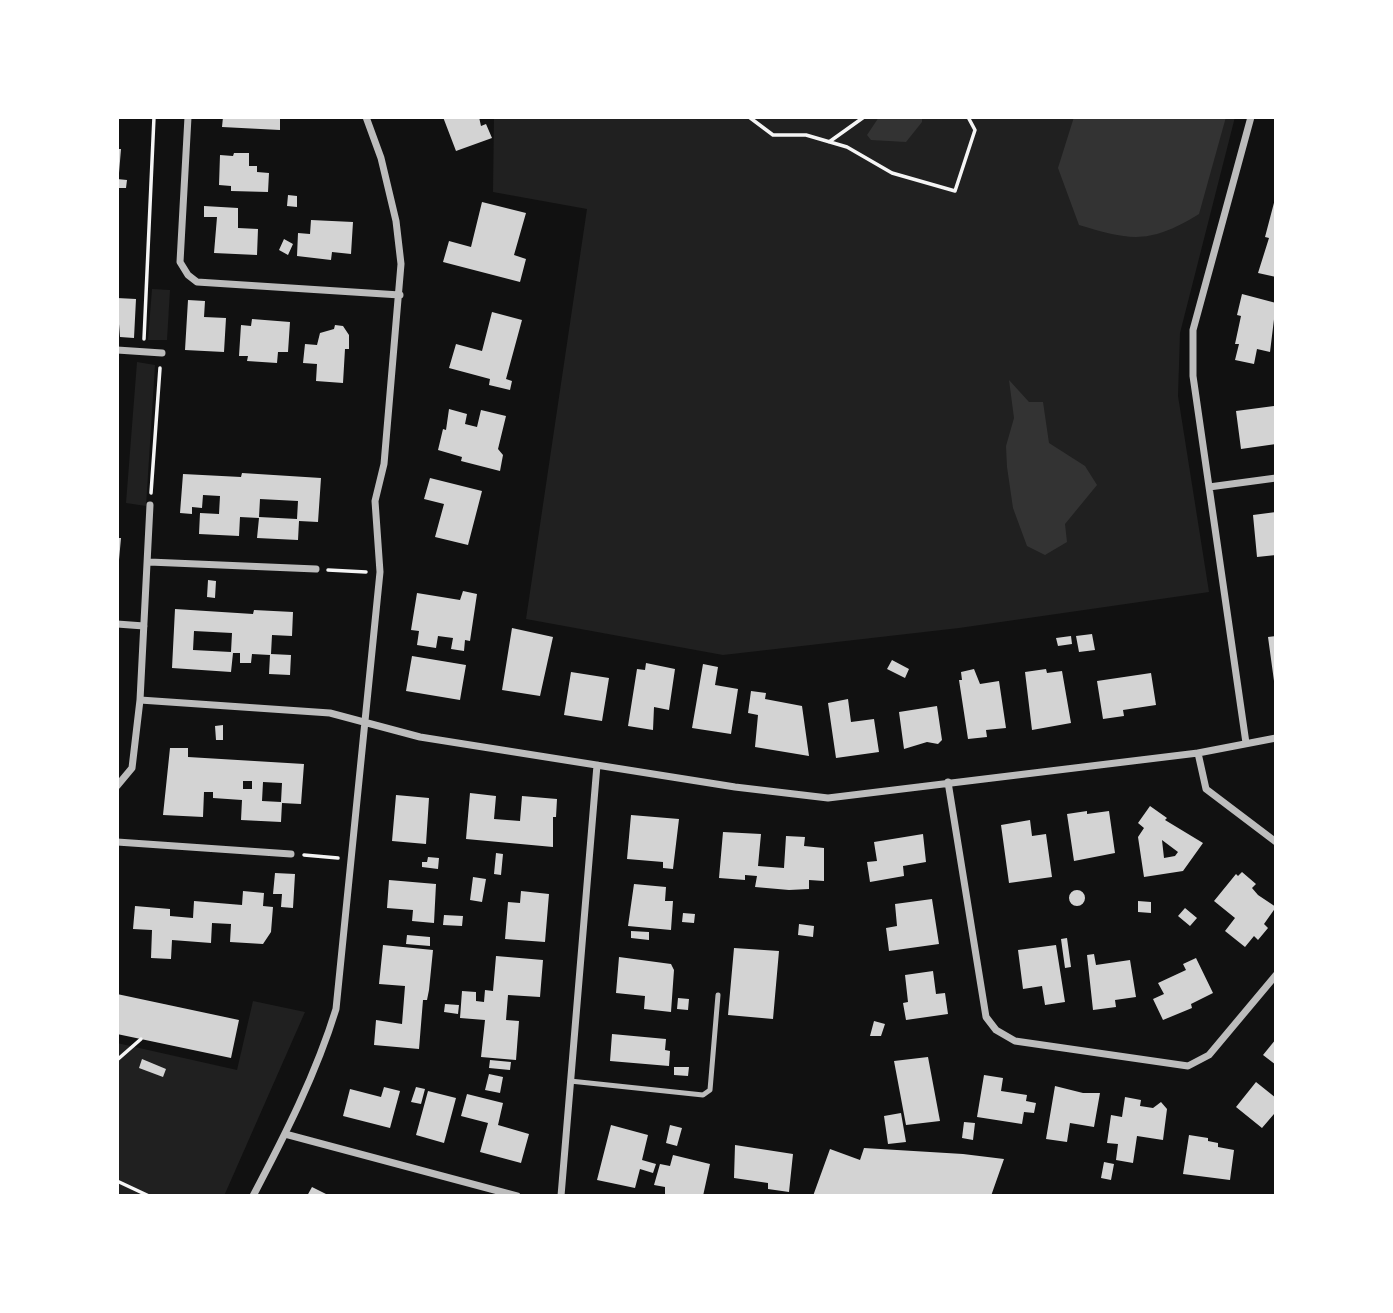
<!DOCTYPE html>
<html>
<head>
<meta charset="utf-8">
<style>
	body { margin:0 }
	#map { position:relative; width:1393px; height:1313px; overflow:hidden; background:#111; font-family:"DM Sans",sans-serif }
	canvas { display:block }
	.frame { position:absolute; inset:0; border:119px solid #fff; pointer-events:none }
</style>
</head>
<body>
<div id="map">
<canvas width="1393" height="1313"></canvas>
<div class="frame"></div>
</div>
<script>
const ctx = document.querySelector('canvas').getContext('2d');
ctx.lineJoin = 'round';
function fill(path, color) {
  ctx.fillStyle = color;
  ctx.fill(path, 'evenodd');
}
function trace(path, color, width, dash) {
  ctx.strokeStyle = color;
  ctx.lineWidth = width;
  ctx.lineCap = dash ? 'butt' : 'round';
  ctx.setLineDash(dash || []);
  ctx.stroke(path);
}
const green = new Path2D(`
	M494,117H1235L1180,333L1178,396L1209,592L959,628L723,655L526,619L587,209L493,192Z
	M152,289L170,290L167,340H148Z
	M137,362L155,365L146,506L126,503Z
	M253,1001L305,1012L224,1196H117V1043L237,1070Z`);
const water = new Path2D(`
	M879,117H922V122L906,142L871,140L867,135Z
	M1074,117H1226L1199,214C1150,244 1132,241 1079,225L1058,168Z
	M1009,380L1029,402H1043L1049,443L1085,466L1097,485L1065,524L1067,542L1045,555L1027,546L1013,508L1007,467L1006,446L1014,418Z`);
const building = new Path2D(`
	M223,117H280V130L222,127Z
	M443,117H479L481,126L486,124L492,138L456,151Z
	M117,149H121L119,173H117Z
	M234,153H249V166H257V172L269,173L268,192L231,191V186L219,185L220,155L233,156Z
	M117,179L127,180L126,188H117Z
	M288,195L297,196V207L287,206Z
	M1275,199H1276V277L1258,273L1269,238L1265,237Z
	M482,202L526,213L514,255L526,259L520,282L443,262L449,241L471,247Z
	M204,206L238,208V228L258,229L257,255L214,253L217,217H204Z
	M311,220L353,222L351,254L332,252L331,260L297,256L298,233L310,234Z
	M284,239L293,244L288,255L279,250Z
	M1242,294L1276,303L1270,352L1257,349L1254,364L1235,360L1239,344H1235L1241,316L1237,315Z
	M117,298L136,299L134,338L120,337Z
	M188,300L205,301L204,317L226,318L224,352L185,350Z
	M492,312L522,320L506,379L512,381L510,390L489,385L490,379L449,368L456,344L482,351Z
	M252,319L290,322L288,352H278L277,363L247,361L248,356H239L241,325L251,326Z
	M335,325L343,326L349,335V349H345L343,383L316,381L317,364L303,363L305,344L317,345L320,333L334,329Z
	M1274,406L1276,444L1241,449L1236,411Z
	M449,409L467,414L465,424L477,427L481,410L506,416L498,449L503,455L500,471L461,461L462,457L438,450L443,429L446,430Z
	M242,473L321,478L318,522L299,521L298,540L257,538L259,518L240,517L239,536L199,534L200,513L219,514L220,496L203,495L202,508L192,507V514L180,513L183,474L241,477ZM260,499L298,501L297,519L259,517Z
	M430,478L482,491L468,545L435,537L444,504L424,499Z
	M1276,512V555L1257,557L1253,515Z
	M117,538H121L119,560L117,559Z
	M208,580L216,581L215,598L207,597Z
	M463,591L477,594L470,641L465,640L464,651L451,649L453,638L438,636L436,648L417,645L419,631L411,630L417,593L460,600Z
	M175,609L253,614L254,610L293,612L292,636L272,635L271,654L291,655L290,675L269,674L270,655L252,654L251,663H240V653H233L231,672L172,668ZM194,631L232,633L231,652L193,650Z
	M512,628L553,637L540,696L502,690Z
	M1092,634L1095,650L1079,652L1076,636Z
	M1071,636L1072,644L1058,646L1056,638Z
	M1276,636V681H1274L1268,637Z
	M412,656L466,665L460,700L406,691Z
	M892,660L909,669L905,678L887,669Z
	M646,663L675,669L669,710L654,707L653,730L628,726L637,669L645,670Z
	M703,664L718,667L715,685L738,689L731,734L692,728Z
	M974,669L980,684L999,681L1006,728L986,730L987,737L968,739L959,680H962L961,672Z
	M1046,669L1047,673L1062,671L1071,723L1032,730L1025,672Z
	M571,672L609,678L602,721L564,715Z
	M1151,673L1156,705L1123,710L1124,716L1103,719L1097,681Z
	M751,691L766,693L765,699L802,706L809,756L755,747L758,715L748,713Z
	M848,699L851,722L874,719L879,752L836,758L828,703Z
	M937,706L942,740L938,744L927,742L904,749L899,712Z
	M223,725V740H216L215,726Z
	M170,748H188V757L304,764L301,804L282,803L281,822L241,820L242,800L213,798V792H204L203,817L163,815ZM243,781H252V789H243ZM263,782L282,783L281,802L262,801Z
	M470,793L496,796L494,819L520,821L522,796L557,799L556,817H553V847L466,839Z
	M396,795L429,798L426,844L392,841Z
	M1150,806L1167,818L1165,820L1203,843L1183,871L1144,877L1138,837L1144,828L1138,823ZM1162,840L1178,852L1175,856L1164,858Z
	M1087,811V814L1109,811L1115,853L1074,861L1067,814Z
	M631,815L679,819L673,869L663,868V862L627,859Z
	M1030,820L1032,836L1046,834L1052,877L1009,883L1001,825Z
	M723,832L761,834L758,866L784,868L786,836L805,837L804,846L824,848V881L809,880V889L789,890L755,887L757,876L745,875V880L719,878Z
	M923,834L926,862L903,866L904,876L870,882L867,862L877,861L874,842Z
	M496,853L503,854L501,875L494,874Z
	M428,857L439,858L438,869L422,867V862H427Z
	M1242,872L1256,884L1252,888L1258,895L1276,907L1264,924L1268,928L1258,940L1254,936L1245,947L1225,931L1235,918L1214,901L1236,874L1238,876Z
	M275,873L295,874L293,908L281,907L282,894H273Z
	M473,877L486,879L482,902L470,900Z
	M389,880L436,884L434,923L412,921L413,910L387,908Z
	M634,884L666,887L665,901H673L671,930L628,926Z
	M1069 898a8 8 0 1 1 16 0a8 8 0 1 1-16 0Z
	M243,891L264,893L263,906L273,907L271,932L263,944L230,942L231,924L212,923L211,943L172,940L171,959L151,958L152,930L133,929L135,906L170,909V916L193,918L194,901L242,905Z
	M521,891L549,894L545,942L505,939L508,902L520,903Z
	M932,899L939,944L889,951L886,928L897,926L895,904Z
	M1138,901L1151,902V913L1138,912Z
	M1185,908L1197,918L1190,926L1178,916Z
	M683,913L695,914L694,923L682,922Z
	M444,915L463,916L462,926L443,925Z
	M799,924L814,926L813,937L798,935Z
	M631,931L649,932V940L631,938Z
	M407,935L430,937V946L406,944Z
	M1067,938L1071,967L1065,968L1061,939Z
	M383,945L433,950L429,990L427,1000H423L419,1049L374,1045L376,1020L402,1024L405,986L379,984Z
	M1056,945L1065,1002L1045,1005L1042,986L1023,989L1018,950Z
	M734,948L779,951L773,1019L728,1015Z
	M1094,954L1096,965L1130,960L1136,997L1115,1000L1116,1007L1093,1010L1087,955Z
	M496,956L543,960L540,997L508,995L506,1020L519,1021L516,1060L481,1057L485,1020L460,1018L462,991L476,992V1001L484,1002L485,990L493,991Z
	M619,957L671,964L674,970L671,1012L644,1009L645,996L616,993Z
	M1196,958L1213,993L1191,1004L1192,1008L1163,1020L1153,999L1164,994L1158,983L1186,970L1183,964Z
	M933,971L936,994L945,993L948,1014L906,1020L903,1003L908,1002L905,975Z
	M117,994L239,1020L231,1058L117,1034Z
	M678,998L689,999L688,1010L677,1009Z
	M445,1004L459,1005L458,1014L444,1012Z
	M874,1021L885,1024L881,1036H870Z
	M612,1034L666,1039L665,1050L670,1051L669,1066L610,1061Z
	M1276,1039V1065L1263,1055Z
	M928,1057L940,1121L906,1125L894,1061Z
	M142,1059L166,1069L163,1077L139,1068Z
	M490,1060L511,1062L510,1070L489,1068Z
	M674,1067H689L688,1076L674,1075Z
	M489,1074L503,1077L500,1093L485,1090Z
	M984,1075L1003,1078L1001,1091L1027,1095L1026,1101L1036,1103L1034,1113L1024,1112L1022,1124L977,1117Z
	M1256,1082L1276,1098V1116L1274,1114L1262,1128L1236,1107Z
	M1055,1086L1083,1093H1100L1094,1127L1070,1123L1067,1142L1046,1139Z
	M384,1087L400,1091L390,1128L343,1116L350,1089L381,1097Z
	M416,1087L425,1089L421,1104L411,1102Z
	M428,1091L456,1098L444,1143L416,1135Z
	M467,1094L503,1103L498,1125L529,1134L521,1163L480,1152L488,1123L461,1116Z
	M1125,1097L1141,1100L1140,1106L1153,1108L1161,1102L1167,1109L1163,1140L1137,1136L1133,1163L1116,1160L1118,1144L1107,1143L1111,1115L1122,1117Z
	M901,1113L906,1142L888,1144L884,1116Z
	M964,1122L975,1123L973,1140L962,1138Z
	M611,1125L648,1135L642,1160L656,1164L653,1173L640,1169L635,1188L597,1180Z
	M670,1125L682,1128L677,1146L666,1143Z
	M1189,1135L1208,1138V1141L1218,1143V1147L1234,1150L1230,1180L1183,1174Z
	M735,1145L793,1154L789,1192L768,1189V1183L734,1178Z
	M864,1148L963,1154L1004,1159L991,1196H813L830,1149L860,1160Z
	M673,1155L710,1164L703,1196H665V1187L654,1185L660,1164L670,1166Z
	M1104,1162L1114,1164L1111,1180L1101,1178Z
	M312,1187L330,1196H307Z`);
const path = new Path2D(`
	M749,117L773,135H806L847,147L892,173L955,191L975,130L968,117
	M829,142L864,117
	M144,339L154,117
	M151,493L160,368
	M328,570L366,572
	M304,855L338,858
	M117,1060L141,1039
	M117,1181L149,1196`);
const service = new Path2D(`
	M570,1081L703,1095L710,1090L718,995`);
const minor = new Path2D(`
	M188,117L180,262L188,275L197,282L400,295
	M117,350L162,353
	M1209,487L1276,478
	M149,562L316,569
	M117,624L144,626
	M140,700L330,713L420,737L735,787L828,798L1198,753L1276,738
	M1246,743L1193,376V330L1251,117
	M1198,753L1206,789L1276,842
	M948,782L986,1017L996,1030L1015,1041L1188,1066L1209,1055L1276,975
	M117,786L132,768L140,700L150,505
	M117,842L291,854
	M285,1134L517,1196
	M253,1196C285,1135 316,1074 336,1009L380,572L375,501L384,464L401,264L396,221L381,158L366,117
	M561,1196L597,765`);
fill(green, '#202020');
fill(water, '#333');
fill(building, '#d3d3d3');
trace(path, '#f5f5f5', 3.5);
trace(service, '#bcbcbc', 5);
trace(minor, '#bcbcbc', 7);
</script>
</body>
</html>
